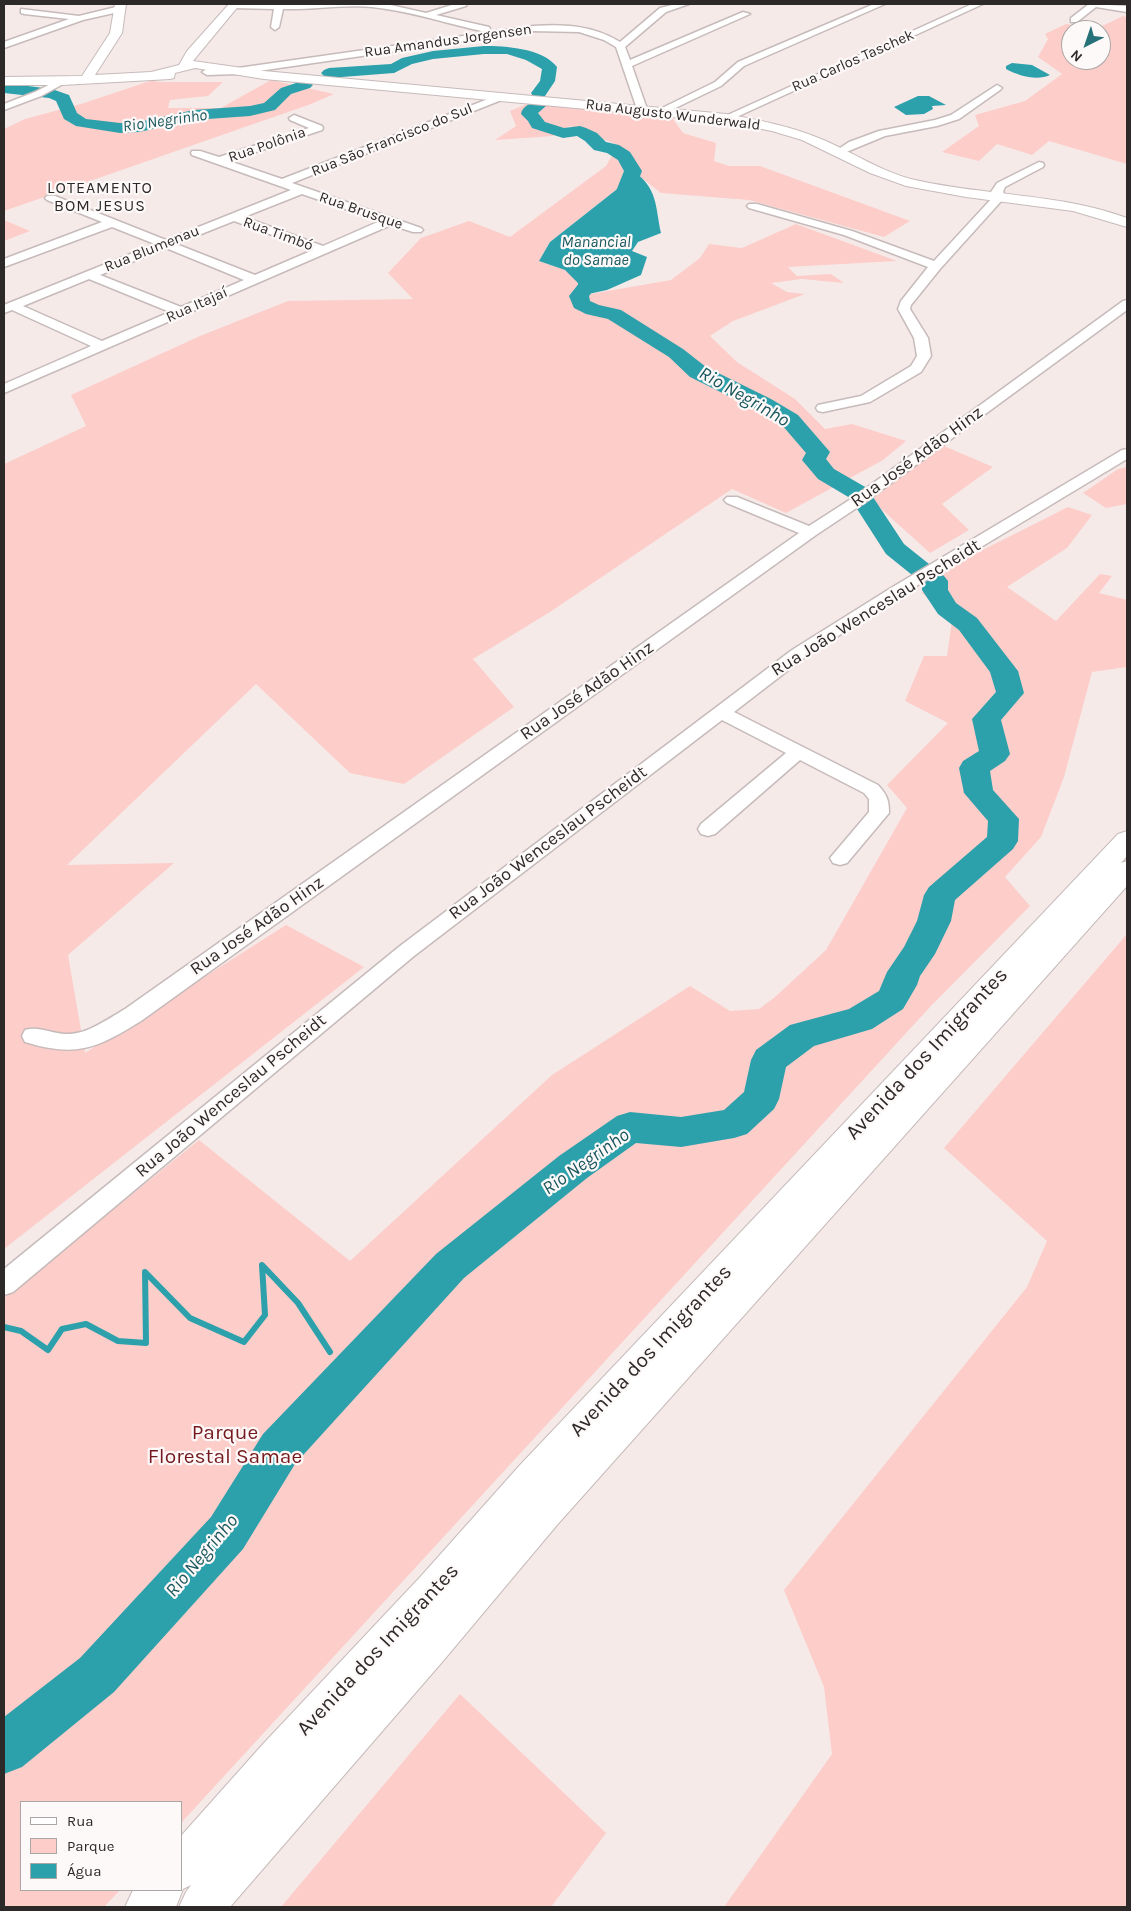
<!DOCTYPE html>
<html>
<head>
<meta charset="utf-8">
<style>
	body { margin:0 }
	#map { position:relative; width:1131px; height:1911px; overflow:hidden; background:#f6eae9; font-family:Karla,sans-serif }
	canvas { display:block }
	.frame { position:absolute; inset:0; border:5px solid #2d2929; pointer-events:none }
	.legend { position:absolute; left:20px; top:1801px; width:162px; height:90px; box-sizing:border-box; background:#fef9f9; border:1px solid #aaa6a6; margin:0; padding:6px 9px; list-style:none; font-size:15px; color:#2d2929 }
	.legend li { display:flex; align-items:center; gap:10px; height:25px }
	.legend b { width:25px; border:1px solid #aaa6a6 }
	.north { position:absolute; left:1061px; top:20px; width:50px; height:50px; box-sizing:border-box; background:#fef9f9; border:1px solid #aaa6a6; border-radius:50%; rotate:221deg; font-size:14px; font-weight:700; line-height:20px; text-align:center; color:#2d2929 }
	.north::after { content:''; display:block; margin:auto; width:18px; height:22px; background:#277178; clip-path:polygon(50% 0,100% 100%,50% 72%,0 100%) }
</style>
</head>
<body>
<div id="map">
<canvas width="1131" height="1911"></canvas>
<div class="frame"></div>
<ul class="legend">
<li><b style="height:6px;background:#fff"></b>Rua</li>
<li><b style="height:14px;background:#fccdc9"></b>Parque</li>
<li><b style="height:14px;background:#2ca1ac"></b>Água</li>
</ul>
<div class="north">N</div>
</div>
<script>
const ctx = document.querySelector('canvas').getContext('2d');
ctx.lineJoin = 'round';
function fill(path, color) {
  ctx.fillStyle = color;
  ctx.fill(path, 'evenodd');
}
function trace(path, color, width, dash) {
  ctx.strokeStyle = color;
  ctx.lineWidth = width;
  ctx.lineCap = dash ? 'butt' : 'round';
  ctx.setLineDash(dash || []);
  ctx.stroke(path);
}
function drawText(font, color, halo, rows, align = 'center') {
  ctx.font = font + ' Karla,sans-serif';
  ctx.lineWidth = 4.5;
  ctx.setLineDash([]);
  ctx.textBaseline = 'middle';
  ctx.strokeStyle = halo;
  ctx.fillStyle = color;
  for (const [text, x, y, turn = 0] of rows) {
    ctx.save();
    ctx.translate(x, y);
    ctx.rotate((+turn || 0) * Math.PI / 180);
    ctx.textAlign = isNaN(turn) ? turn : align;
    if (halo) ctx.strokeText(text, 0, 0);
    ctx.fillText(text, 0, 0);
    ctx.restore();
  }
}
const green = new Path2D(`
	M1123,16L1127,17V164L1049,141L1032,155L997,144L979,161L942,152L979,126L975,115L1025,101L1062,74L1038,57L1048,39L1045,34L1066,24L1096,29ZM1071,30H1101V60H1071Z
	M153,80L158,82H223L208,96L170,100L168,108H221L271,80L334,94L311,104L4,211V129L25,119L81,104Z
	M527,104L671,116L683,133L716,143L714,161L729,166H760L910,221L884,237L749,200L661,193L625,165L621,186L550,242L539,261L565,270L579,283V296L671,280L700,258L709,244L742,248L796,224L897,261L788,267L797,276L831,274L844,283L802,279L771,283L787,292L805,294L733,321L710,336L737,362L795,399L825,429L852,424L906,441L883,460L786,513L732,489L550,612L473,659L514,707L404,784L350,773L256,684L67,865L174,863L68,955L85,1053L286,925L364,967L4,1249V464L86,426L71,395L200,336L288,301L413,299L388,273L421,238L469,221L510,237L606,166L618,145L570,126L553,136L495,140L516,126L510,111Z
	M4,220L30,231L4,241Z
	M944,446L993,467L942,504L969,530L930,553L868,497Z
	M1127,467V504L1106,508L1083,493L1118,469Z
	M1068,507L1092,515L1067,548L1007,587L1056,621L1100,574L1112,576L1099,593L1127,600V667L1092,672L1064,777L1041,837L1005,877L1030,906L930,1007L181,1823V1802H21V1890H120L104,1907H4V1298L199,1140L350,1261L552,1075L690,986L730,1011L759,1009L775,997L826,950L907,808L887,785L948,723L905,701L924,656H947L952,620L922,593L937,573Z
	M1127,934V1907H724L832,1754L824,1687L784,1590L1027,1287L1047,1241L944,1148Z
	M460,1694L606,1833L551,1907H281Z`);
const water = new Path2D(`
	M1012,63L1032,65L1050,75C1037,81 1019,76 1006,69V66Z
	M918,96H929L946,105L932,106L933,109L924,114L906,115L894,107Z
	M632,170C658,188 655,205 661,233L638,242L632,251L647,257L641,275L607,290L579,296L578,283L565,270L539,261L550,242L621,186Z`);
const stream = new Path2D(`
	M4,1327L21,1331L48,1350L62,1329L86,1324L118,1341L146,1343L145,1272L190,1318L244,1342L265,1315L262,1265L298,1303L330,1352`);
const river = new Path2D(`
	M484,46C505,46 543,48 557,67L555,81L545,96H533L531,93L540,81L542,69L526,60L507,54H484L433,59L412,64L394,73L329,78L324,76L321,73L324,70L329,68L391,64L402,58L433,51Z
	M305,80L310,82L313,85L310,88L291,94L275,110L250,116L194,120L139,132L120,133L76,126L64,119L56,101L49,98L4,93V83L52,89L69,95L77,113L86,119L120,123L139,122L194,110L250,106L264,103L281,88Z
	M538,101L544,103L546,106L538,113L545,122L564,128L580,126L586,128L597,133L606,142L619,145L630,152L642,171L599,283L589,296L590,301L599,305L621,310L683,349L706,367L771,399L798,415L830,452L826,459L834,469L867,488L904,544L944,576L948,581V590L956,603L977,618L1018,671L1024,693L1001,720L1010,754L1005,761L990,771L993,790L1019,819L1018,841L1013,849L955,900L951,921L935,954L920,976L917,985L903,1009L872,1029L814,1046L786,1067L779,1099L774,1109L747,1134L734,1138L681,1147L636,1143L587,1178L464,1278L295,1464L243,1549L114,1692L22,1767L4,1774V1717L80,1658L211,1517L263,1434L436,1254L559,1156L617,1116L630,1112L681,1117L724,1110L744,1092L751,1060L756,1050L790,1025L849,1009L879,991L887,972L904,947L917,921L924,895L929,887L987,837L988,821L964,793L959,768L963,761L979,751L972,719L996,692L990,672L959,630L938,614L922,590V583L886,554L850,498L818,479L802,460L806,453L782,425L755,409L690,377L669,357L608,319L586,314L574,308L569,296L580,282L624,171L618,160L607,153L594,150L585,141L577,136L563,138L532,128L528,121L521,114C522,106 531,103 538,101Z`);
const street = new Path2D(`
	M231,4H386L426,13L455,4H467L466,6L436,15L489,27L490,29L486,32C448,24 411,11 372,7C345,4 311,10 283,9L279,27L275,30L271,27L274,9L234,8L231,7Z
	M676,4H689L666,12L625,47L630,60L743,12L750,14L632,66L647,109L642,112L637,109L616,47L604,40L579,32L533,31L238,74L207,75L202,72L207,69L238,68L533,26C563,24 593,25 620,42L660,8Z
	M874,4H885L744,66L721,86L665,113L661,114L656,111L715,82L738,62Z
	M972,4H983L730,120H722L721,118Z
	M1089,4L1127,6V12L1096,7L1077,22H1071V18Z
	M120,6L124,9L123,11L83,20L4,48V42L69,19L24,14L21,13V9L79,16Z
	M62,78L65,79V83L41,96L4,110V104L35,92Z
	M997,85L1002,88L1000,90L959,119L937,126L885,136L839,155L834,152L849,142L879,131L935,120L951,115Z
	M501,94L506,97L504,99L292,183L421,228L423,230L421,232H413L391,225L4,393V384L91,346L12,310L4,313V305L155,244L112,227L4,267V259L102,222L47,200L45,198L47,196H55L166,240L291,190L192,155L191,153L192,151H200L219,157L309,128L290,120L289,118L294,115L322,126L323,128L322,130L229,161L282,179ZM302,194L380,221L323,246L244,217ZM234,221L313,250L255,275L176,244ZM166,248L244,280L181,307L100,275ZM89,279L170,312L102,341L23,306Z
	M1039,162L1043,163L1044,165L1043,167L1005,187L1003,192L1006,196L1004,198L940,269L911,305L910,309L928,338L931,356L921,372L870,402L823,412L818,411L816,408L818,405L861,396L911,366L917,356L914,338L898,309L901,301L928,267L844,235L749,208L747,206L749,204H757L852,231L934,261L994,196L991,192L997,183Z
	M1127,300V310L864,503L816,535L141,1021C97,1048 77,1058 25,1042L22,1036L25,1030C38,1026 50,1033 64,1034C87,1035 106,1020 125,1009L799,533L727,503L724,500L727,497H737L809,526L854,497L1123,301Z
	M1127,449V459L903,594L804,658L734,712L878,785C887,795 889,800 889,813L847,863L840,865L833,863L830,858L869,812V799L864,793L800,760L715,834L708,836L701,834L698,829L701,824L786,753L722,720L414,956L13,1292L4,1295V1269L400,946L792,650L891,588L1122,450Z`);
const secondary = new Path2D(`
	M115,4H126L122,33L95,75L151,72L179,65L187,51L229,4H240L193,61L264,71L726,114C758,120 791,126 821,139C853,152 881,172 915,180C986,196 1058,193 1127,218V227L1073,211L966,197L906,186L870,173L802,140L772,131L726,122L264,79L195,68L175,73L174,78L170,79L62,85H4V77L82,76L110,33Z
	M1127,831V856L1121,863L1127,861V886L557,1525L443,1661L230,1907H179L186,1892L191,1885L183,1889L176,1907H125L133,1890H181V1836L263,1744L422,1575L520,1465L1118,834Z`);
const farStreetnames = [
	["Rua Amandus Jorgensen",448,41,-8],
	["Rua Carlos Taschek",853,61,-24],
	["Rua Augusto Wunderwald",673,115,7],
	["Rua São Francisco do Sul",392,140,-22],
	["Rua Polônia",267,145,-19],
	["Rua Brusque",361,211,19],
	["Rua Timbó",278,234,20],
	["Rua Blumenau",152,249,-22],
	["Rua Itajaí",197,305,-24]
];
const farWaternames = [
	["Rio Negrinho",165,121,-8],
	["Manancial",596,242],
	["do Samae",596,260]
];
const farNeighbourhoodnames = [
	["LOTEAMENTO",100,188],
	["BOM JESUS",100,206]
];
const streetNames = [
	["Rua José Adão Hinz",917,457,-36],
	["Rua João Wenceslau Pscheidt",876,608,-32],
	["Rua José Adão Hinz",587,691,-35],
	["Rua João Wenceslau Pscheidt",548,843,-37],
	["Rua José Adão Hinz",257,926,-35],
	["Rua João Wenceslau Pscheidt",231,1096,-40]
];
const waterNames = [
	["Rio Negrinho",744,397,30],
	["Rio Negrinho",586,1162,-35],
	["Rio Negrinho",202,1556,-50]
];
const nearStreetnames = [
	["Avenida dos Imigrantes",927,1054,-47],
	["Avenida dos Imigrantes",651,1351,-47],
	["Avenida dos Imigrantes",378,1650,-47]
];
const nearParknames = [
	["Parque",225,1433],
	["Florestal Samae",225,1457]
];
fill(green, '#fccdc9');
fill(water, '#2ca1ac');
trace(stream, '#2ca1ac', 6);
fill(river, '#2ca1ac');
trace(street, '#c6bbba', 3);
trace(secondary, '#c6bbba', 2);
fill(street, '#fff');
fill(secondary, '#fff');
drawText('15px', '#2d2929', '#fef9f9', farStreetnames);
drawText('italic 16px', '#19585e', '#fef9f9', farWaternames);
ctx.letterSpacing = '1px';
drawText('16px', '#2d2929', '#fef9f9', farNeighbourhoodnames);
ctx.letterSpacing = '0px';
drawText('18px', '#2d2929', '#fef9f9', streetNames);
drawText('italic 19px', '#19585e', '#fef9f9', waterNames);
drawText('21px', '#2d2929', '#fef9f9', nearStreetnames);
drawText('21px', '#741a1e', '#fef9f9', nearParknames);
</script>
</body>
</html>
